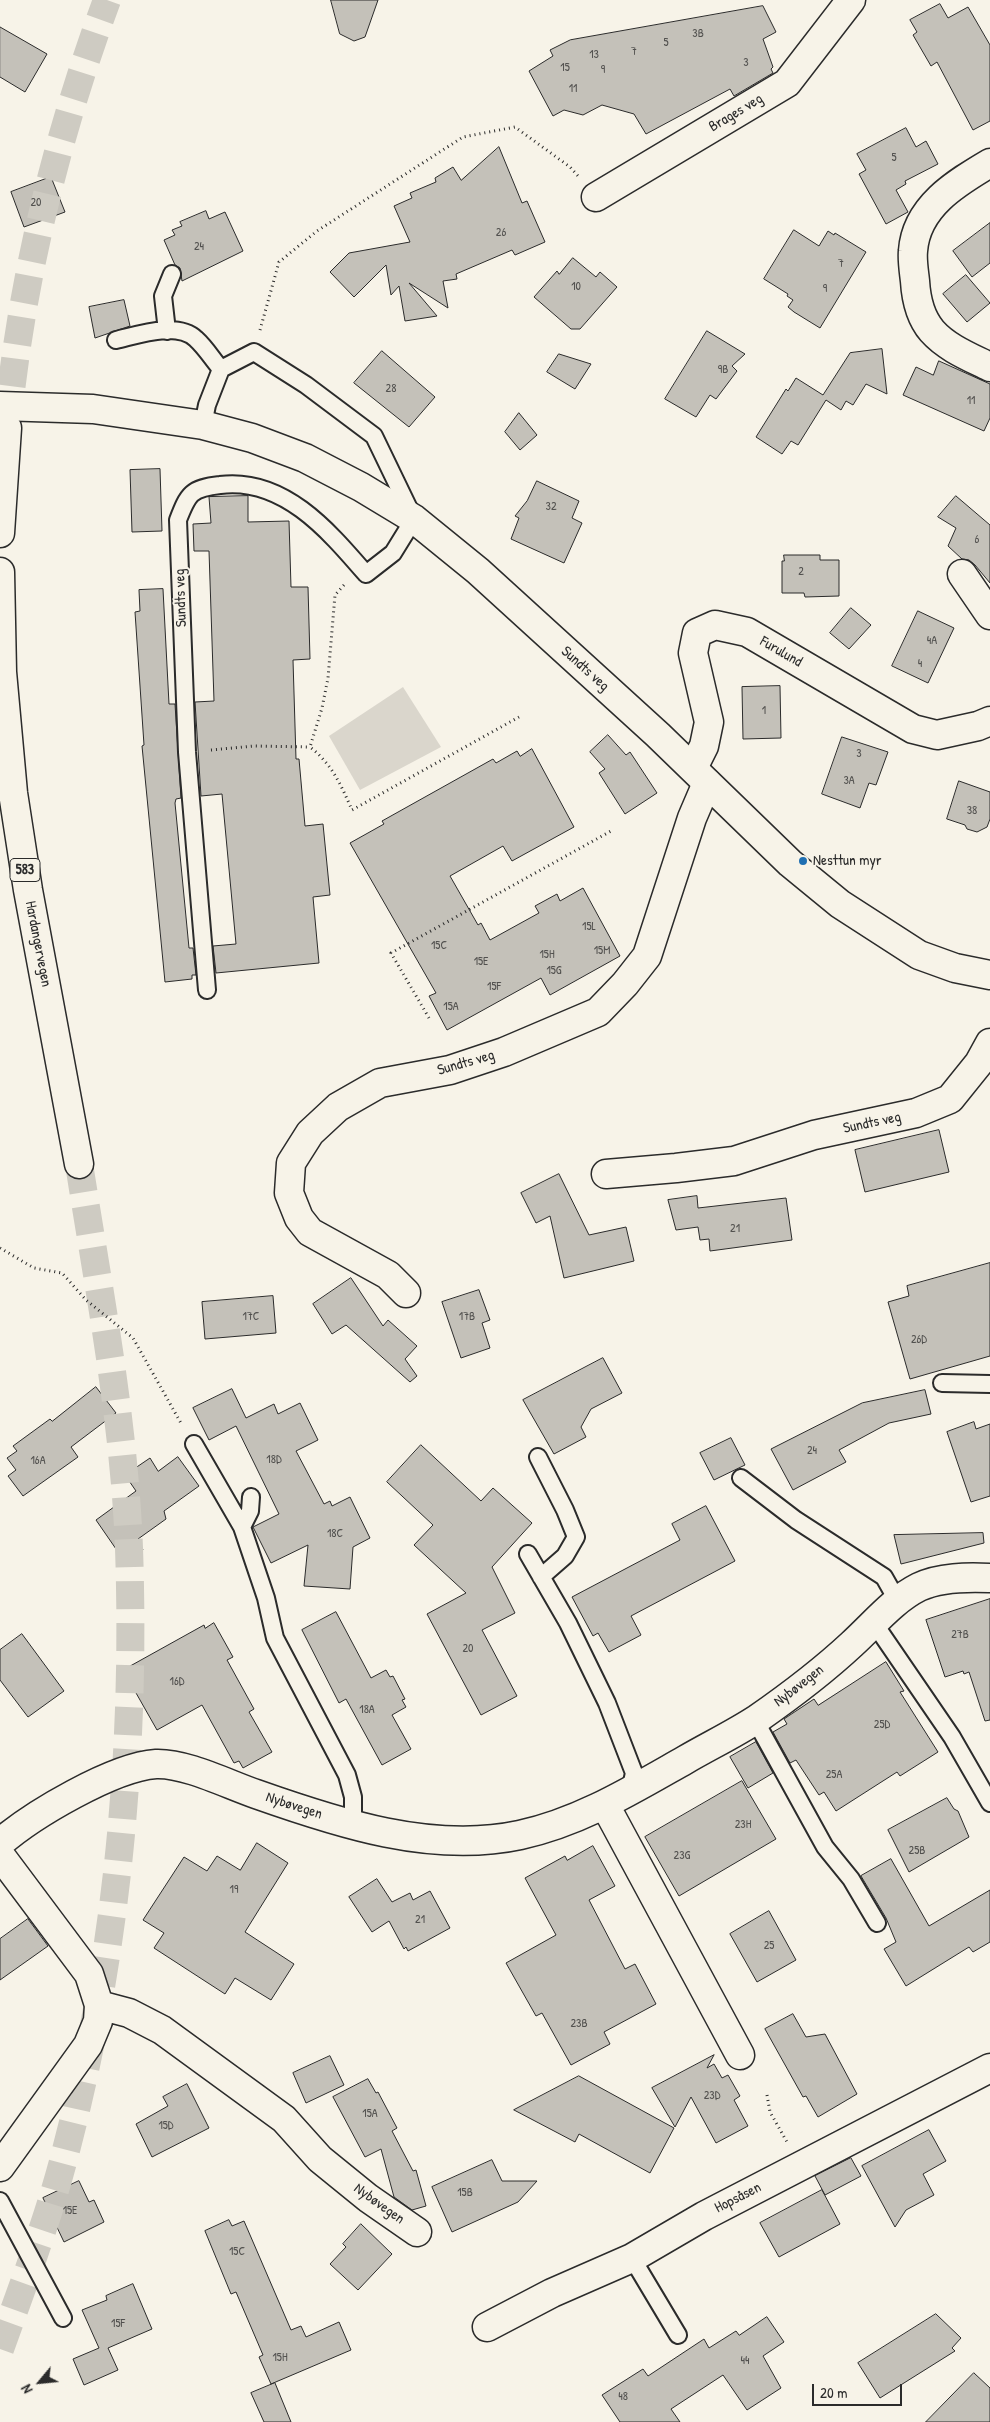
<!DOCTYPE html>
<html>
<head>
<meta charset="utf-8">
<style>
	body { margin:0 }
	#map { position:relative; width:990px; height:2422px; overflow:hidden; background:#f7f3e8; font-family:"Patrick Hand",sans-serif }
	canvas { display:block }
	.north { position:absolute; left:15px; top:2357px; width:50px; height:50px; -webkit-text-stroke:4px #f7f3e8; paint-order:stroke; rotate:242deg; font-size:14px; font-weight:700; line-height:20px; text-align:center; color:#2b2b2b }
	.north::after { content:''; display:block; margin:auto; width:18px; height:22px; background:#2b2b2b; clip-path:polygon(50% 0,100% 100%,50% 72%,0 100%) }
	.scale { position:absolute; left:812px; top:2384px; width:90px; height:22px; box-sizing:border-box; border:2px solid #2b2b2b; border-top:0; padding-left:6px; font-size:15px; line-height:18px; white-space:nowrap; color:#2b2b2b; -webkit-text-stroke:4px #f7f3e8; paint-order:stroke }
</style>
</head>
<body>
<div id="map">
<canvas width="990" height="2422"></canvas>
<div class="north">N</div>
<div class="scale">20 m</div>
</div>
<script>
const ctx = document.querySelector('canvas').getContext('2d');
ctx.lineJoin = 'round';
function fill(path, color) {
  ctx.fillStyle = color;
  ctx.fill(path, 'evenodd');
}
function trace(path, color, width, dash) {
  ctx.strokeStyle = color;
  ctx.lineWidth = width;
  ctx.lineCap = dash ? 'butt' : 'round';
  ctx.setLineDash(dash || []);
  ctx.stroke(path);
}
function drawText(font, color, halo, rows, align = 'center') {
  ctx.font = font + ' "Patrick Hand",sans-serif';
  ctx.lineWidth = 4;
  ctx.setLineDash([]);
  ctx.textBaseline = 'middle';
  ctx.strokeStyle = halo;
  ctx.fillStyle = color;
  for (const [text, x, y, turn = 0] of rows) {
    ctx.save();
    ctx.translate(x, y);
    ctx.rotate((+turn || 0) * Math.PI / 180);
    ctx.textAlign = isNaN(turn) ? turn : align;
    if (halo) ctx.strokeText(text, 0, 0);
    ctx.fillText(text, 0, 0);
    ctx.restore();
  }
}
const green = new Path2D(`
	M403,687L441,747L360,790L329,736Z`);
const building = new Path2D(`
	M331,0H378L365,37L354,41L340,34Z
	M940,4L948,18L968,7L990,45V121L973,130L937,62L931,66L913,35L917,32L910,20Z
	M763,6L776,32L763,39L773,67L771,69L773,73L734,96L730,89L646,134L634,114L602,105L583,115L564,110L553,116L529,71L553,56L550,50L570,40Z
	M0,27L47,54L25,92L0,77Z
	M906,128L916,147L926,141L938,164L905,181L906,184L896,190L908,212L886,224L859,174L866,170L857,154Z
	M499,147L522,203L527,201L545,242L515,255L512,250L456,274L457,279L443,281L448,308L409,283L437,316L405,321L399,286L391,295L386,265L354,297L330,272L349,253L410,242L394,206L412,198L410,193L436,182L435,178L453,167L461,180Z
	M51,177L65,212L24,227L11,192Z
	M206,211L209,219L225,212L243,251L182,281L180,268L175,265L164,240L175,235L172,230L182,226L180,222Z
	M990,223V263L972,277L953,251Z
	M794,230L819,246L828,231L834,235L835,233L866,252L820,328L794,312L788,307L793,300L787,296L788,294L764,279Z
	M573,258L596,277L600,272L617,287L580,329H571L534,297L557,271L559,274Z
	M966,275L990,303L967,322L943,294Z
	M124,300L130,326L95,338L89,307Z
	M707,331L745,354L732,366L737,371L716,399L710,395L696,417L665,399Z
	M882,349L887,394L866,384L853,405L846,401L841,410L826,400L798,445L791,441L782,454L756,437L786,389L788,391L796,378L823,395L850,353Z
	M382,351L435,397L409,427L354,383Z
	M559,354L591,364L575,389L547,372Z
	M939,361L990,384V418L984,431L903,395L916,367L933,375Z
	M519,413L537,435L520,450L505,432Z
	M160,469L162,531L132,532L130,470Z
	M537,481L579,501L572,518L582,523L564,563L511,539L519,518L515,516L527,501Z
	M248,496V522L289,521L291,587H308L310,659L293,660L296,759H299L305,826L323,824L330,895L313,897L319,963L216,973L213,946L236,944L222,794L201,796L195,702L214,701L209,551H194L193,524L211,523L209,497Z
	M956,496L990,525V583L975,565L969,560L962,559L948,546L956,528L938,517Z
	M784,555H820V560H839V596L805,597L804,593H782V561H784Z
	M163,589L169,704H175L181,798L176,799L175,803L189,948H193L196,975H192V979L165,982L142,746L144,745L135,612L140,611L139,590Z
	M851,608L871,625L849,649L830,633Z
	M918,611L954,628L928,683L892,666Z
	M780,686L781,738L743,739L742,687Z
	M608,735L626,755L630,752L657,793L625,814L599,773L605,769L590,752Z
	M842,737L888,752L876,785L869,783L860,808L822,794Z
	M532,749L574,827L512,861L503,846L450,876L478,925L481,923L490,940L539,913L535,906L557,894L560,901L583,888L620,956L550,995L541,978L447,1030L429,996L436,993L350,843L384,824L382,821L493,759L496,763L517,751L520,756Z
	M959,781L990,792V819L987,827L977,832L967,829L965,825L947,819Z
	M939,1130L949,1172L865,1192L855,1150Z
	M559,1174L589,1235L626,1227L634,1261L564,1278L550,1216L536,1223L521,1193Z
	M697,1196L698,1208L786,1198L792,1240L710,1251L709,1239L700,1240L698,1227L676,1230L668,1200Z
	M990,1263V1356L910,1379L888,1302L909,1296L907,1286Z
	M351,1278L383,1326L388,1320L417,1346L405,1359L417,1376L410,1382L346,1325L332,1334L313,1304Z
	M479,1290L490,1320L482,1323L490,1348L461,1358L442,1302Z
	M273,1296L276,1333L205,1339L202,1302Z
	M603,1358L622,1393L591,1409L581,1427L586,1437L554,1454L523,1400Z
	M96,1387L116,1413L71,1447L78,1457L23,1496L8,1476L16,1470L7,1458L17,1451L13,1446L50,1419L52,1421Z
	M232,1389L246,1418L274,1404L278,1414L300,1403L318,1440L296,1451L324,1504L330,1501L332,1506L350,1497L370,1538L353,1547L350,1589L304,1586L308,1545L271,1563L253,1527L279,1514L236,1426L209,1440L193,1408Z
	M925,1390L931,1414L889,1423L839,1450L846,1462L793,1490L771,1449L862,1403Z
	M974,1422L976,1429L990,1424V1496L971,1502L947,1432Z
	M731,1438L745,1465L714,1480L700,1453Z
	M421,1445L481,1501L493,1488L532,1523L492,1567L515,1613L482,1630L517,1696L481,1715L427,1614L466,1593L414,1545L433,1525L387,1482Z
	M178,1457L199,1486L164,1511L166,1519L138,1539L143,1550L125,1562L96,1520L136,1491L125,1475L150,1458L158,1471Z
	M706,1506L735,1561L631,1616L641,1635L609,1652L598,1633L593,1636L572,1597L680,1540L672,1524Z
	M983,1533L984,1543L901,1564L894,1535Z
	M990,1599V1720L985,1721L969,1672L964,1674L963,1671L945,1677L926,1620Z
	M336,1612L371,1678L386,1670L390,1677L393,1676L405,1699L402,1700L406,1707L392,1715L411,1749L382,1765L346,1699L339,1703L302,1630Z
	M214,1623L233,1657L227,1660L254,1709L249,1712L272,1752L243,1768L239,1761L234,1763L202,1705L157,1730L123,1670L204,1625L205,1628Z
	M22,1634L64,1691L28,1717L0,1680V1650Z
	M886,1662L904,1691L900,1692L938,1752L900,1776L897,1772L836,1811L824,1792L819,1795L796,1760L790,1763L773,1732L787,1724L784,1719L814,1699L818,1705Z
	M756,1742L773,1773L748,1788L730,1757Z
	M742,1781L776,1839L679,1896L645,1837Z
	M947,1798L954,1809L958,1811L969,1837L909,1872L888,1830Z
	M257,1843L288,1863L245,1932L294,1964L271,2000L235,1978L225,1994L154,1948L164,1933L143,1920L184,1857L207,1871L217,1856L240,1870Z
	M593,1846L615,1886L589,1900L625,1969L635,1964L656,2004L604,2032L610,2044L571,2065L542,2013L536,2016L506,1963L556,1935L525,1878L565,1856L567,1860Z
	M891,1859L929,1926L990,1890V1942L973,1952L969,1947L906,1986L884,1949L896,1942L886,1918L861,1876Z
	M377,1879L392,1902L410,1893L413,1900L430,1891L450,1928L408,1951L406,1947L404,1949L389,1921L372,1932L349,1897Z
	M769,1911L796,1960L757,1982L730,1934Z
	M28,1919L48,1946L0,1980V1939Z
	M793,2014L806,2037L825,2034L857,2094L818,2117L806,2096L803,2097L765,2029Z
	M714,2055L707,2068L714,2064L722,2078L728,2075L740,2096L734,2100L748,2126L716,2143L691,2097L675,2127L652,2088Z
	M330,2056L344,2085L306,2103L293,2073Z
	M579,2076L674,2128L650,2173L579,2134L575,2142L514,2110Z
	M368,2079L376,2093L378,2092L397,2128L392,2131L413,2171L416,2170L426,2206L412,2210L394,2197L381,2149L365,2157L333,2097Z
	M187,2084L209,2128L152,2157L136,2124L168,2106L163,2097Z
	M929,2130L946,2161L923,2174L934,2195L906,2210L895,2227L862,2166Z
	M851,2158L861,2176L825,2195L815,2176Z
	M492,2160L502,2181H537L518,2202L452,2232L432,2187Z
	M79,2181L89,2202L94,2200L104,2222L64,2242L43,2198Z
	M822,2190L840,2224L779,2257L760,2223Z
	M229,2220L232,2226L244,2221L291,2330L301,2326L306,2337L339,2322L351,2350L271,2384L259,2357L263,2355L236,2292L231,2294L205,2231Z
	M361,2224L392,2254L358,2290L330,2264L346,2247L343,2244Z
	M133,2284L152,2329L108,2348L118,2370L84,2385L73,2359L99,2348L82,2310L107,2300L106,2296Z
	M936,2314L961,2338L952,2348L955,2351L880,2398L858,2363Z
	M767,2317L784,2342L763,2356L781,2388L747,2410L723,2375L671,2409L680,2422H620L602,2395L643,2369L648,2376L704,2339L709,2348L736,2331L739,2335Z
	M974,2373L990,2388V2422H926Z
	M275,2383L291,2422H264L251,2393Z`);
const primaryTunnel = new Path2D(`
	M7,428C21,281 56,138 107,0
	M0,2349C23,2285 48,2220 65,2154C117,1956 136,1752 129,1548C124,1419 99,1291 79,1164`);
const path = new Path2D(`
	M260,330L279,262L317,231L463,137L515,127L570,167L578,176
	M344,585L335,595L328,678L322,708L310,747C332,764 341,785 352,810L519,717
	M211,750L254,746L310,747
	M429,1018L391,953L611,831
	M0,1248L34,1268L62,1273L86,1300L133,1338L182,1425
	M767,2095L770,2112L787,2142`);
const service = new Path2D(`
	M167,331L163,296L172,274
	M116,340C138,335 177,321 196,339C206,348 213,360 221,369
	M203,425L207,405L221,369L254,352L306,385L374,436L414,519L393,553L366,574C328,530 283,477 220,485C191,488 188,494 178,520L187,752L207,990
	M942,1383L990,1384
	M194,1444L242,1527
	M538,1457L565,1510L576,1537L565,1556L541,1577
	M741,1478L796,1520L884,1577L897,1600
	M251,1497L250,1511L242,1527L266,1598L275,1638L347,1775L353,1797V1825
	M528,1554L568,1623L607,1703L634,1773L630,1791
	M874,1623L952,1737L990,1803
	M755,1720L825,1847L851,1879L877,1923
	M0,2201L63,2318
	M632,2258L678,2335`);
const minor = new Path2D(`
	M990,163C956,183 916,207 913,251C912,260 914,272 915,281C916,298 920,317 932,331C947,348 970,357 990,367
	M596,197L787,83L851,0
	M962,574L990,615
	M693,768L704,746L709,722L693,653L697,633L715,625L747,632L913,729L937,735L978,726L990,721
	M606,1174L676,1168L734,1161L814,1135L916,1113L950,1099L979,1063L990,1043
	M406,1293L388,1275L310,1232L299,1218L289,1193L291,1163L310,1133L338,1107L380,1083L450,1070L504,1052L598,1012L625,984L647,956L692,818L707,783
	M605,1805L740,2055
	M0,1843C32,1815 113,1767 156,1764C186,1763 227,1784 256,1794C338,1823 432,1854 520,1835C580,1822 632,1790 685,1760C709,1746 734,1734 757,1719C790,1696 823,1671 852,1644C874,1624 893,1600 919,1587C940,1577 967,1577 990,1578
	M0,1855L89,1974L99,2005L129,2013L162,2030L284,2119L320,2159L368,2198L417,2232
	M0,2167L88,2045L98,2021L99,2005
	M487,2327L552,2293L632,2258L704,2216L990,2068`);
const tertiary = new Path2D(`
	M0,406L93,409L203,425L252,438L305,458L361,487L414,519L478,571L658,735L790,863L840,904L919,955L955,968L990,975`);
const primary = new Path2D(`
	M0,533L7,428
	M0,572L2,672L13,793L28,890L79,1164`);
const markers = [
	[803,861,5,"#1f6fb2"]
];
const numberNames = [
	["3B",698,34],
	["5",666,43],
	["7",634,52],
	["13",594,55],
	["3",746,63],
	["15",565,68],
	["9",603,70],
	["11",573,89],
	["5",894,158],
	["20",36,203],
	["26",501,233],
	["24",199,247],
	["7",841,264],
	["10",576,287],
	["9",825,289],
	["9B",723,370],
	["28",391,389],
	["11",971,401],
	["32",551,507],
	["6",977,540],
	["2",801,572],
	["4A",932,641],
	["4",920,664],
	["1",764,711],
	["3",859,754],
	["3A",849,781],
	["38",972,811],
	["15L",589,927],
	["15C",439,946],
	["15M",602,951],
	["15H",547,955],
	["15E",481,962],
	["15G",554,971],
	["15F",494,987],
	["15A",451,1007],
	["21",735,1229],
	["17C",251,1317],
	["17B",467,1317],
	["26D",919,1340],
	["24",812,1451],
	["18D",274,1460],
	["16A",38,1461],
	["18C",335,1534],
	["27B",960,1635],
	["20",468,1649],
	["16D",177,1682],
	["18A",367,1710],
	["25D",882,1725],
	["25A",834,1775],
	["23H",743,1825],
	["25B",917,1851],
	["23G",682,1856],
	["19",234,1890],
	["21",420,1920],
	["25",769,1946],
	["23B",579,2024],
	["23D",712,2096],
	["15A",370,2114],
	["15D",166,2126],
	["15B",465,2193],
	["15E",70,2211],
	["15C",237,2252],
	["15F",118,2324],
	["15H",280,2358],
	["44",745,2361],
	["48",623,2397]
];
const shields = [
	[25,870,30]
];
const shieldNames = [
	["583",25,870]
];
const streetNames = [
	["Brages veg",736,113,-31],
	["Sundts veg",181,598,-92],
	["Furulund",781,652,30],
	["Sundts veg",585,669,42],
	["Hardangervegen",38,944,79],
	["Sundts veg",466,1063,-16],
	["Sundts veg",872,1123,-12],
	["Nybøvegen",799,1686,-38],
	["Nybøvegen",294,1806,18],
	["Hopsåsen",738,2198,-27],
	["Nybøvegen",379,2204,36]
];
const poiNames = [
	["Nesttun myr",813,861]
];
fill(green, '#dad6cc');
fill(building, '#c4c1b9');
trace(building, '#2b2b2b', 1);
trace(primaryTunnel, '#cecbc2', 28, [28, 14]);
trace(service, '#2b2b2b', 20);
trace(minor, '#2b2b2b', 31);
trace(tertiary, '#2b2b2b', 31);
trace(primary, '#2b2b2b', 31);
trace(path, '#2b2b2b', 3, [1, 4]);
trace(service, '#f7f3e8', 16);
trace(minor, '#f7f3e8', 28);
trace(tertiary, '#f7f3e8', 28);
trace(primary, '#f7f3e8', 28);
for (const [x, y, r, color] of markers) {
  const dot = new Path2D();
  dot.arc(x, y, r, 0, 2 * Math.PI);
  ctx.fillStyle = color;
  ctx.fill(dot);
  trace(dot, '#f7f3e8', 2);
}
drawText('12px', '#51504e', null, numberNames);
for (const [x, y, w] of shields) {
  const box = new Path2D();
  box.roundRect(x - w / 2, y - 11.5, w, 23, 4);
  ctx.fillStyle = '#f7f3e8';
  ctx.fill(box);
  trace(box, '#2b2b2b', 1);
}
drawText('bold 14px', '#2b2b2b', null, shieldNames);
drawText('15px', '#2b2b2b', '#f7f3e8', streetNames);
drawText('15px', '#2b2b2b', '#f7f3e8', poiNames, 'left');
</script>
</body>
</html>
